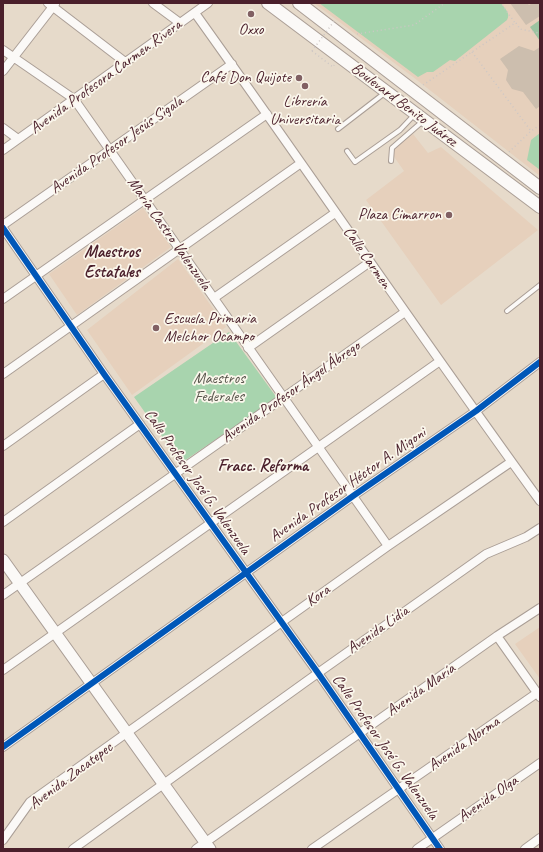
<!DOCTYPE html>
<html>
<head>
<meta charset="utf-8">
<style>
	body { margin:0 }
	#map { position:relative; width:543px; height:852px; overflow:hidden; background:#e6daca; font-family:Caveat,sans-serif }
	canvas { display:block }
	.frame { position:absolute; inset:0; border:4px solid #4a1f2b; pointer-events:none }
</style>
</head>
<body>
<div id="map">
<canvas width="543" height="852"></canvas>
<div class="frame"></div>
</div>
<script>
const ctx = document.querySelector('canvas').getContext('2d');
ctx.lineJoin = 'round';
function fill(path, color) {
  ctx.fillStyle = color;
  ctx.fill(path, 'evenodd');
}
function trace(path, color, width, dash) {
  ctx.strokeStyle = color;
  ctx.lineWidth = width;
  ctx.lineCap = dash ? 'butt' : 'round';
  ctx.setLineDash(dash || []);
  ctx.stroke(path);
}
function drawText(font, color, halo, rows, align = 'center') {
  ctx.font = font + ' Caveat,sans-serif';
  ctx.lineWidth = 3.5;
  ctx.setLineDash([]);
  ctx.textBaseline = 'middle';
  ctx.strokeStyle = halo;
  ctx.fillStyle = color;
  for (const [text, x, y, turn = 0] of rows) {
    ctx.save();
    ctx.translate(x, y);
    ctx.rotate((+turn || 0) * Math.PI / 180);
    ctx.textAlign = isNaN(turn) ? turn : align;
    if (halo) ctx.strokeText(text, 0, 0);
    ctx.fillText(text, 0, 0);
    ctx.restore();
  }
}
const built = new Path2D(`
	M314,3H540V176L413,77Z
	M413,134L428,153L441,147L538,230L441,305L366,200L404,171L390,151Z
	M143,208L171,247L77,315L49,274Z
	M178,259L226,327L132,395L87,330Z
	M540,627V679L515,644Z`);
const green = new Path2D(`
	M319,3H501C505,9 511,13 507,20L455,61L450,60L433,72H427L418,77Z
	M540,133V170L527,160L531,140Z
	M229,332L277,398L181,463L134,397Z`);
const forest = new Path2D(`
	M540,20V41L530,27Z`);
const building = new Path2D(`
	M510,3H527L529,5L533,3H540V16L526,25Z
	M519,46L534,51L540,47V106L536,109L523,92L512,89L506,80L508,70L500,59Z`);
const path = new Path2D(`
	M516,23L520,29L539,33L540,32
	M357,34L414,25L445,3
	M312,51L333,67L334,65
	M472,52L531,131
	M423,85L515,23L501,3
	M509,152L531,131L540,125`);
const service = new Path2D(`
	M338,129L386,92
	M347,151L355,162L400,130L415,114
	M391,161L392,148L423,121
	M507,311L540,285`);
const minor = new Path2D(`
	M48,3L125,62
	M153,3L180,23
	M195,13C311,175 423,340 540,501
	M3,50L74,99L388,546
	M3,71L55,4
	M3,128L18,139
	M3,150L208,3
	M3,225L232,64
	M3,228L104,374L318,673L440,849
	M214,298L335,213
	M3,299L267,114
	M248,348L370,262
	M3,374L301,163
	M3,446L104,374
	M3,522L140,424
	M3,595L405,312
	M497,636L540,697
	M3,670L440,361
	M3,747L353,496L476,411L540,362
	M3,840L30,802L388,546L511,462
	M73,849L318,673L486,554L526,537L540,528
	M196,849L497,636L540,608
	M312,849L537,693
	M417,849L540,763
	M525,849L540,838`);
const secondary = new Path2D(`
	M3,560L210,849`);
const primary = new Path2D(`
	M268,3L540,207
	M299,3L540,188`);
const pathBridge = new Path2D(`
	M312,51L335,20`);
const cycleway = new Path2D(`
	M3,228L104,374L318,673L440,849
	M3,747L353,496L476,411L540,362`);
const markers = [
	[251,14,4,"#816063"],
	[299,78,4,"#816063"],
	[305,86,4,"#816063"],
	[449,215,4,"#816063"],
	[156,328,4,"#816063"]
];
const poiNames = [
	["Oxxo",251,30],
	["Café Don Quijote",291,78,"right"],
	["Librería",305,102],
	["Universitaria",305,120],
	["Plaza Cimarron",441,215,"right"],
	["Escuela Primaria",164,319,"left"],
	["Melchor Ocampo",164,337,"left"]
];
const streetNames = [
	["Avenida Profesora Carmen Rivera",106,77,-36],
	["Boulevard Benito Juárez",404,105,37],
	["Avenida Profesor Jesús Sigala",117,145,-35],
	["María Castro Valenzuela",169,234,55],
	["Calle Carmen",367,258,55],
	["Avenida Profesor Ángel Ábrego",291,392,-35],
	["Calle Profesor José G. Valenzuela",197,482,55],
	["Avenida Profesor Héctor A. Migoni",348,485,-35],
	["Kora",318,596,-36],
	["Avenida Lidia",378,630,-35],
	["Avenida María",421,690,-35],
	["Avenida Norma",464,744,-35],
	["Calle Profesor José G. Valenzuela",385,747,55],
	["Avenida Zacatepec",71,776,-37],
	["Avenida Olga",488,799,-35]
];
const parkNames = [
	["Maestros",219,379],
	["Federales",219,397]
];
const neighbourhoodNames = [
	["Maestros",112,253],
	["Estatales",112,273],
	["Fracc. Reforma",263,467]
];
fill(built, '#e6d0bc');
fill(green, '#a8d4ae');
fill(forest, '#9cc4a1');
fill(building, '#ccbeae');
trace(service, '#aa9e96', 6);
trace(minor, '#aa9e96', 10);
trace(secondary, '#aa9e96', 13);
trace(primary, '#aa9e96', 14);
trace(path, '#cdc7c5', 1.5, [1, 3]);
trace(service, '#fbf9f7', 4);
trace(minor, '#fbf9f7', 8);
trace(secondary, '#fbf9f7', 11);
trace(primary, '#fbf9f7', 12);
trace(pathBridge, '#cdc7c5', 1.5, [1, 3]);
trace(cycleway, '#0057b8', 6);
for (const [x, y, r, color] of markers) {
  const dot = new Path2D();
  dot.arc(x, y, r, 0, 2 * Math.PI);
  ctx.fillStyle = color;
  ctx.fill(dot);
  trace(dot, '#fbf7ec', 1.5);
}
drawText('16px', '#4a1f2b', '#fbf7ec', poiNames);
drawText('16px', '#4a1f2b', '#fbf7ec', streetNames);
drawText('16px', '#57544b', '#fbf7ec', parkNames);
drawText('bold 17px', '#4a1f2b', '#fbf7ec', neighbourhoodNames);
</script>
</body>
</html>
